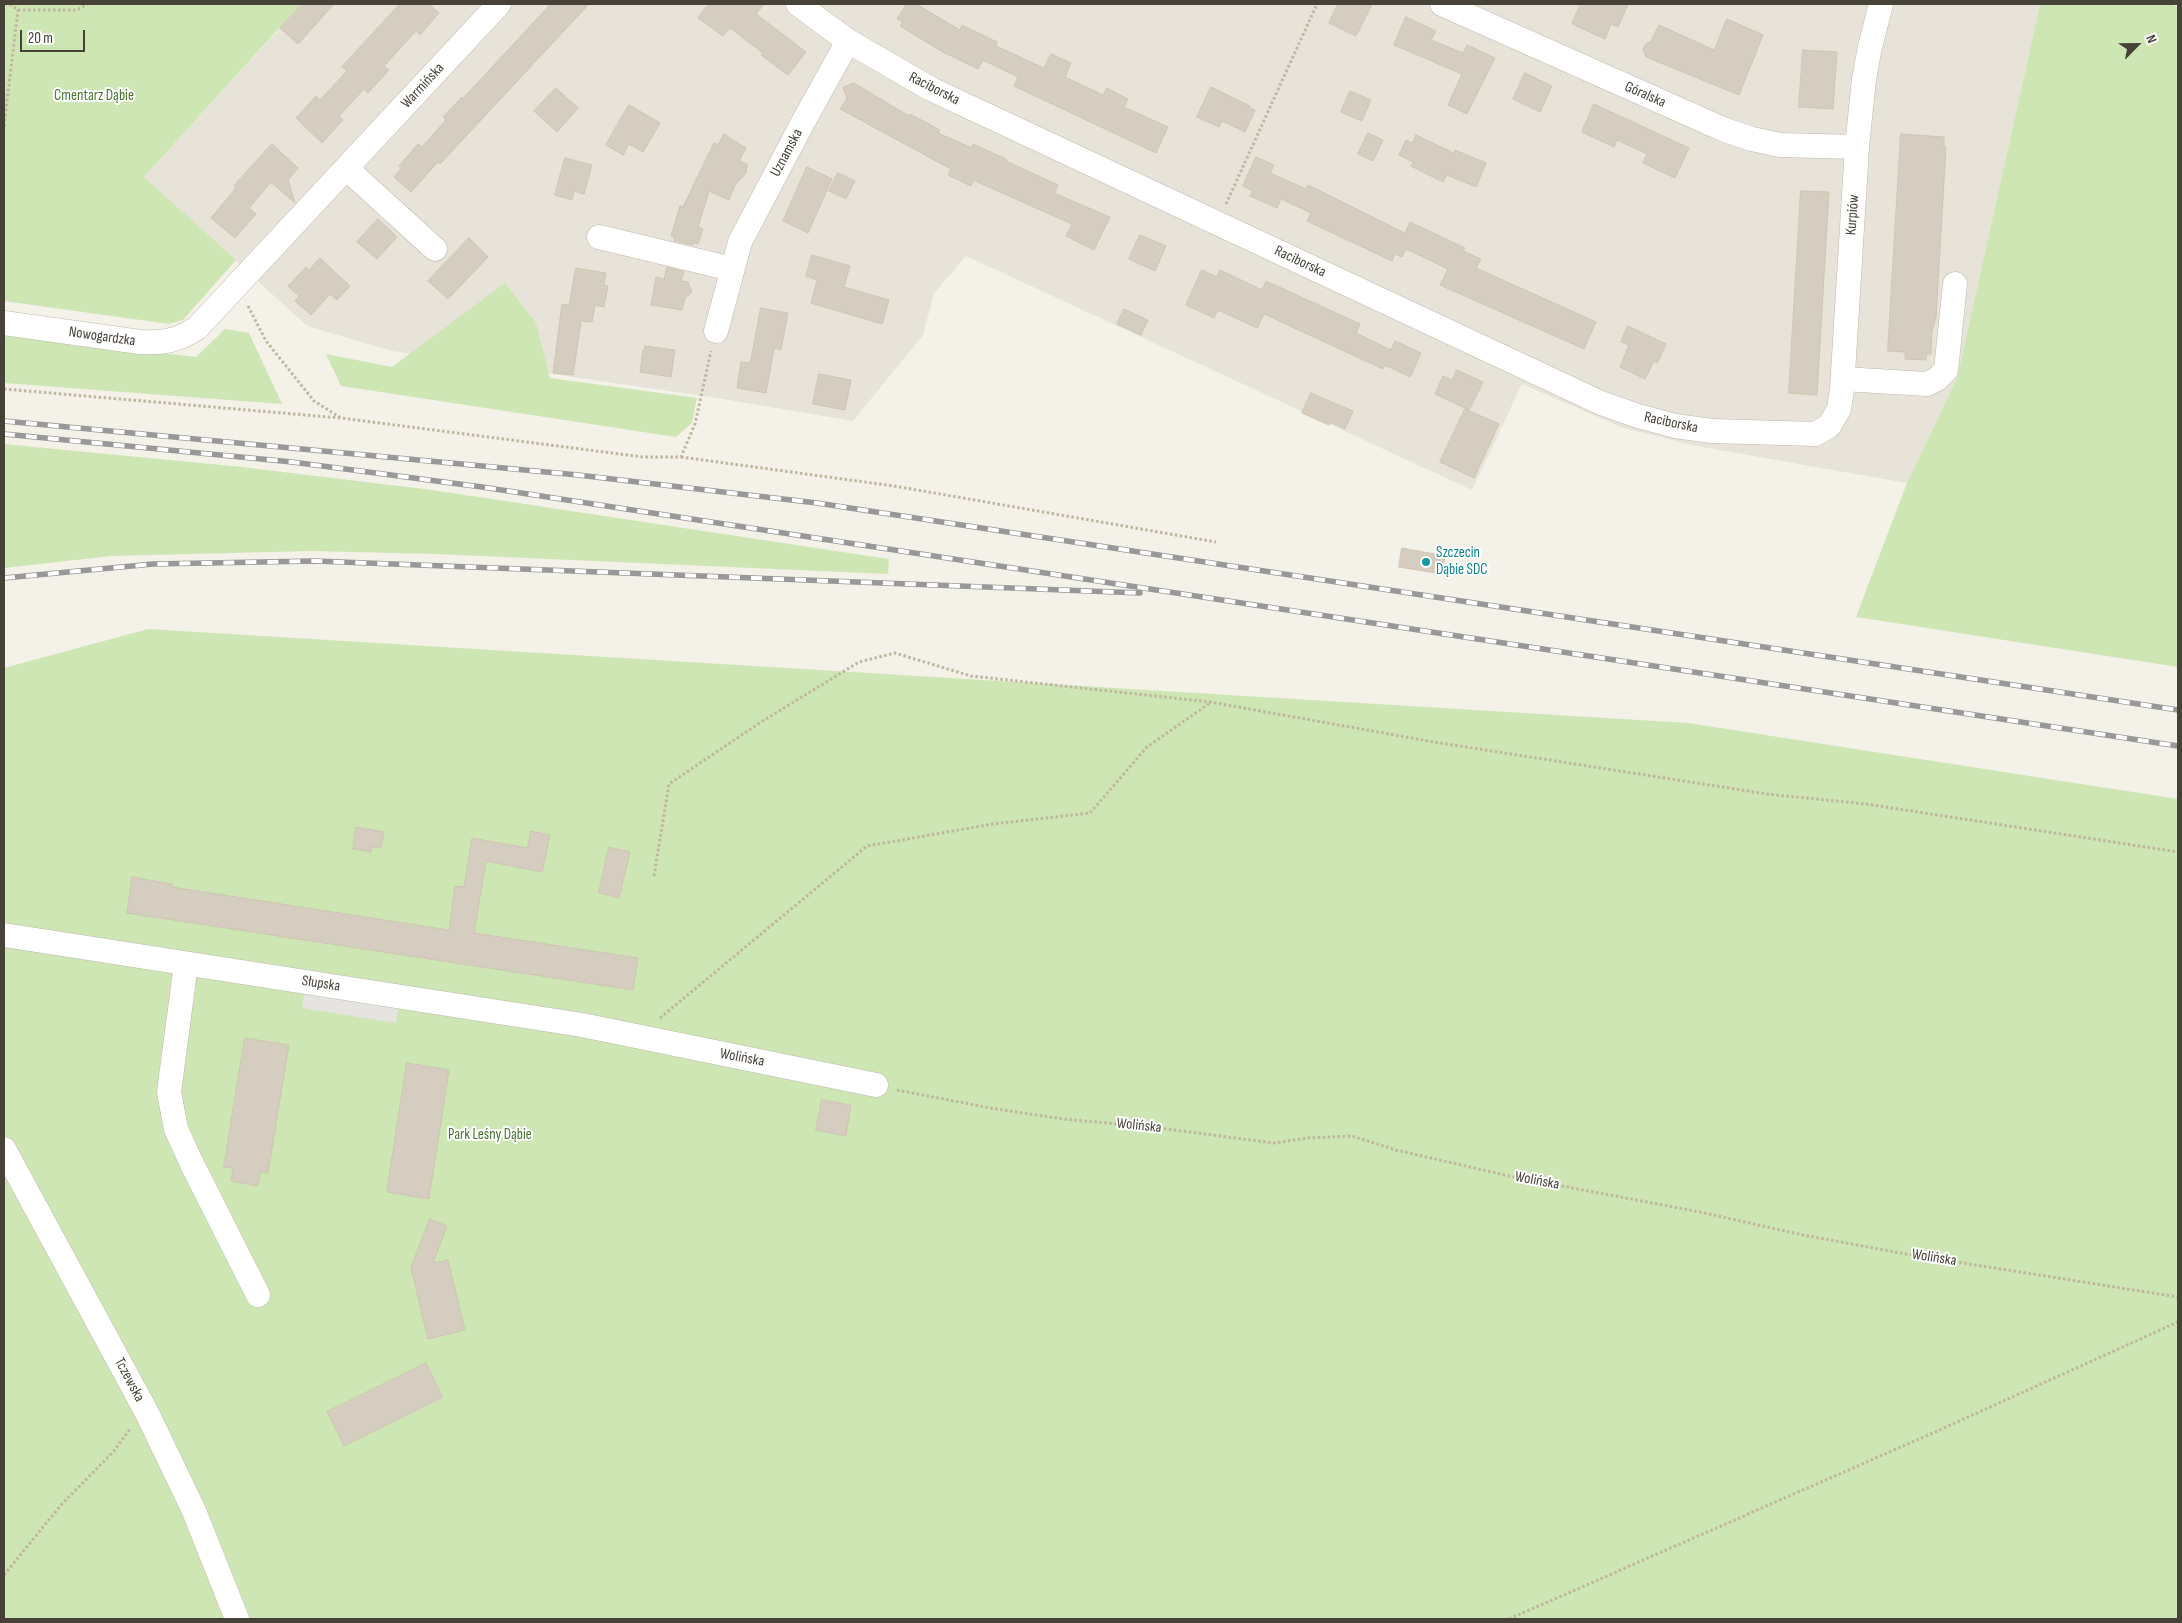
<!DOCTYPE html>
<html>
<head>
<meta charset="utf-8">
<style>
	body { margin:0 }
	#map { position:relative; width:2182px; height:1623px; overflow:hidden; background:#f4f1e9; font-family:"Sofia Sans Condensed",sans-serif }
	canvas { display:block }
	.frame { position:absolute; inset:0; border:5px solid #474238; pointer-events:none }
	.north { position:absolute; left:2112px; top:20px; width:50px; height:50px; -webkit-text-stroke:4px #fff; paint-order:stroke; rotate:67deg; font-size:14px; font-weight:700; line-height:20px; text-align:center; color:#474238 }
	.north::after { content:''; display:block; margin:auto; width:18px; height:22px; background:#474238; clip-path:polygon(50% 0,100% 100%,50% 72%,0 100%) }
	.scale { position:absolute; left:20px; top:30px; width:65px; height:22px; box-sizing:border-box; border:2px solid #474238; border-top:0; padding-left:6px; font-size:15px; line-height:18px; white-space:nowrap; color:#474238; -webkit-text-stroke:4px #fff; paint-order:stroke }
</style>
</head>
<body>
<div id="map">
<canvas width="2182" height="1623"></canvas>
<div class="frame"></div>
<div class="north">N</div>
<div class="scale">20 m</div>
</div>
<script>
const ctx = document.querySelector('canvas').getContext('2d');
ctx.lineJoin = 'round';
function fill(path, color) {
  ctx.fillStyle = color;
  ctx.fill(path, 'evenodd');
}
function trace(path, color, width, dash) {
  ctx.strokeStyle = color;
  ctx.lineWidth = width;
  ctx.lineCap = dash ? 'butt' : 'round';
  ctx.setLineDash(dash || []);
  ctx.stroke(path);
}
function drawText(font, color, halo, rows, align = 'center') {
  ctx.font = font + ' "Sofia Sans Condensed",sans-serif';
  ctx.lineWidth = 4;
  ctx.setLineDash([]);
  ctx.textBaseline = 'middle';
  ctx.strokeStyle = halo;
  ctx.fillStyle = color;
  for (const [text, x, y, turn = 0] of rows) {
    ctx.save();
    ctx.translate(x, y);
    ctx.rotate((+turn || 0) * Math.PI / 180);
    ctx.textAlign = isNaN(turn) ? turn : align;
    if (halo) ctx.strokeText(text, 0, 0);
    ctx.fillText(text, 0, 0);
    ctx.restore();
  }
}
const residential = new Path2D(`
	M302,4H2040L1957,378L1907,483L1691,445L1621,427L1522,384L1472,490L966,256L934,293L923,335L853,421L711,397L392,351L307,326L144,177Z`);
const green = new Path2D(`
	M4,4H301L144,177L236,260L183,320L169,324L4,301Z
	M2040,4H2171L2178,7V667L1856,617L1907,483L1957,378Z
	M505,283L536,323L550,378L697,398L692,423L676,437L341,386L326,354L392,367Z
	M225,329L249,333L282,404L4,383V334L196,357Z
	M4,444L242,467L432,490L889,559L888,574L436,554L311,551L111,556L4,568Z
	M148,629L1688,723L2178,799V1619H4V668Z`);
const parking = new Path2D(`
	M305,990L398,1005L396,1023L302,1008Z`);
const building = new Path2D(`
	M302,4H334L298,44L280,28Z
	M400,4H429L439,13L420,35L416,31L384,66L389,70L368,93L364,89L339,116L343,120L322,143L296,118L316,96L320,100L347,71L342,67Z
	M551,4H589L440,164L438,162L411,192L394,177L402,168L399,166L418,144L422,147L446,120L443,117L462,97L463,98Z
	M709,4H764L756,14L806,52L788,75L761,55L763,53L730,28L723,36L698,18Z
	M907,4H916L960,30L962,25L997,42L996,46L1044,68L1051,54L1071,63L1065,77L1103,95L1107,88L1128,99L1124,107L1168,127L1156,153L1014,86L1018,77L983,60L978,69L941,51L900,26L903,22L897,19Z
	M1338,4H1372L1356,36L1329,23Z
	M1581,4H1628L1618,27L1611,24L1605,39L1572,24Z
	M1406,17L1436,31L1431,40L1463,53L1467,45L1495,58L1467,114L1448,105L1462,74L1394,45Z
	M1727,19L1763,35L1739,95L1646,57L1643,49L1647,43L1651,41L1659,25L1714,50Z
	M1803,50L1837,52L1833,109L1799,107Z
	M1525,73L1552,86L1540,112L1513,99Z
	M854,83L909,116L910,114L940,130L938,133L972,148L973,144L1006,159V161L1058,185L1054,193L1110,217L1094,250L1066,236L1072,224L973,180L971,186L948,175L951,169L840,109L847,98L843,88Z
	M1211,87L1250,106V108L1255,110L1245,132L1222,121L1219,127L1197,117Z
	M556,88L578,108L557,132L534,111Z
	M1350,91L1371,100L1362,121L1341,112Z
	M1594,104L1689,148L1675,178L1643,163L1647,154L1617,140L1614,147L1582,132Z
	M629,105L660,123L643,152L629,144L623,155L606,145Z
	M1368,133L1383,140L1373,161L1358,154Z
	M724,134L746,148L739,161L747,164L746,173L735,185L729,200L709,191L698,227L703,229L698,244L693,243L692,245L674,241L675,237L671,236L680,206L683,207L714,143L718,145Z
	M1901,134L1944,137V147H1946L1936,318L1932,331L1931,354H1926V360L1905,359V352L1888,351Z
	M1416,135L1454,153L1455,150L1486,163L1476,187L1447,175L1443,182L1411,166L1413,162L1399,155L1406,140L1412,143Z
	M272,144L298,168L288,180L295,203L271,182L249,208L256,214L235,238L211,218L236,188L234,186Z
	M1256,157L1274,165L1270,173L1306,189L1308,185L1405,233L1410,222L1465,248L1463,251L1481,259L1476,268L1596,322L1584,349L1440,285L1448,269L1406,249L1402,257L1395,254L1392,261L1307,221L1311,213L1281,199L1277,208L1250,196L1253,191L1243,186Z
	M565,158L592,165L584,194L574,191L572,200L555,195Z
	M807,167L832,179L808,233L783,221Z
	M838,173L855,181L846,199L829,191Z
	M1801,191L1829,192L1817,395L1789,393Z
	M378,219L397,237L377,259L357,242Z
	M1140,235L1166,246L1155,271L1129,259Z
	M469,238L488,257L448,299L428,281Z
	M812,255L850,266L844,287L889,300L882,324L811,303L817,280L806,276Z
	M320,258L350,286L337,300L330,294L311,315L295,301L299,296L288,286L306,267L309,270Z
	M667,267L684,272L681,281L688,282L692,292L685,298L682,310L651,305L656,277L664,279Z
	M576,268L606,273L604,285L608,286L604,307L595,305L592,322L581,321L573,375L553,373L562,304L569,305Z
	M1202,270L1217,277L1220,270L1262,290L1266,281L1360,324L1356,333L1391,350L1395,341L1421,353L1410,377L1385,365L1383,369L1264,314L1257,328L1218,310L1214,318L1186,305Z
	M761,308L788,313L781,350L774,348L766,393L737,388L741,362L750,363Z
	M1124,309L1148,320L1141,335L1117,324Z
	M1628,326L1666,344L1657,363L1654,361L1645,379L1620,367L1629,345L1621,342Z
	M645,346L675,350L671,377L640,372L643,350L644,351Z
	M1457,370L1483,382L1469,410L1435,394L1443,376L1452,380Z
	M819,374L851,380L845,410L813,404Z
	M1311,393L1353,411L1345,429L1330,422L1329,425L1302,413Z
	M1465,409L1499,424L1474,478L1440,462Z
	M1402,548L1445,556L1442,574L1399,567Z
	M356,827L384,832L381,848L372,847L371,852L353,849Z
	M531,831L550,835L542,872L486,861L474,933L638,958L633,990L127,913L132,877L172,884V887L449,930L455,886L464,887L472,838L527,848Z
	M609,847L630,852L619,898L599,893Z
	M245,1038L289,1045L268,1173L260,1172L258,1186L231,1181L233,1168L224,1167Z
	M407,1063L449,1070L429,1199L387,1192Z
	M822,1100L851,1105L846,1136L816,1130Z
	M430,1219L447,1226L433,1263L448,1260L465,1330L428,1339L411,1268Z
	M426,1363L443,1397L344,1446L327,1412Z`);
const path = new Path2D(`
	M10,4L18,10H76L88,4
	M4,126L18,10
	M1226,204L1317,4
	M248,306L266,341L314,401L341,418L643,457H681L695,424L711,351
	M4,389L340,418
	M681,457L894,486L1216,542
	M654,876L669,784L761,722L859,662L895,653L971,676L1210,702L1434,742L1767,794L1866,804L2178,852
	M660,1018L867,846L993,824L1090,813L1147,747L1210,703
	M897,1090L990,1108L1063,1119L1151,1127L1274,1143L1307,1138L1352,1136L1396,1150L1509,1176L1700,1212L1803,1235L1906,1254L2178,1297
	M4,1575L61,1505L114,1451L130,1429
	M1509,1619L1935,1432L2178,1322`);
const minor = new Path2D(`
	M798,4L848,41L931,89L1601,403L1638,416L1675,426L1712,431L1815,434L1829,426L1839,409L1842,389L1857,147L1864,79L1870,47L1881,4
	M1442,4L1725,130L1752,139L1780,145L1857,147
	M346,168L435,249
	M599,237L732,269
	M4,323L140,342C164,343 177,341 197,328L499,4
	M716,331L740,242L802,124L848,41
	M1843,379L1927,384L1937,379L1946,370L1955,284
	M4,935L582,1025L876,1085
	M186,964L169,1092L176,1129L192,1164L258,1295
	M4,1149L147,1413L194,1511L237,1619`);
const rail = new Path2D(`
	M4,421L578,475L817,503L2178,710
	M4,434L292,462L482,487L2178,746
	M4,578L153,564L315,561L1140,593`);
const markers = [
	[1426,562,5,"#0f9aa8"]
];
const streetNames = [
	["Warmińska",423,86,-47],
	["Raciborska",934,89,27],
	["Góralska",1645,95,24],
	["Uznamska",787,153,-62],
	["Kurpiów",1853,215,-86],
	["Raciborska",1300,262,25],
	["Nowogardzka",102,337,8],
	["Raciborska",1671,423,12],
	["Słupska",321,984,9],
	["Wolińska",742,1058,11],
	["Wolińska",1139,1126,6],
	["Wolińska",1537,1181,11],
	["Wolińska",1934,1258,9],
	["Tczewska",129,1380,62]
];
const parkNames = [
	["Cmentarz Dąbie",94,96],
	["Park Leśny Dąbie",490,1135]
];
const cultureNames = [
	["Szczecin",1436,553],
	["Dąbie SDC",1436,570]
];
fill(residential, '#e7e3d8');
fill(green, '#cee6b4');
fill(parking, '#e5e4e1');
fill(building, '#d5cdbf');
trace(building, '#cfc5b3', 1);
trace(minor, '#bfb9ac', 25);
trace(path, '#c0b59e', 3, [2.5, 2.5]);
trace(minor, '#fff', 24);
trace(rail, '#989898', 5.5);
trace(rail, '#fff', 4, [11]);
for (const [x, y, r, color] of markers) {
  const dot = new Path2D();
  dot.arc(x, y, r, 0, 2 * Math.PI);
  ctx.fillStyle = color;
  ctx.fill(dot);
  trace(dot, '#fff', 2);
}
drawText('15px', '#474238', '#fff', streetNames);
drawText('15px', '#47762e', '#fff', parkNames);
drawText('15px', '#0d838f', '#fff', cultureNames, 'left');
</script>
</body>
</html>
